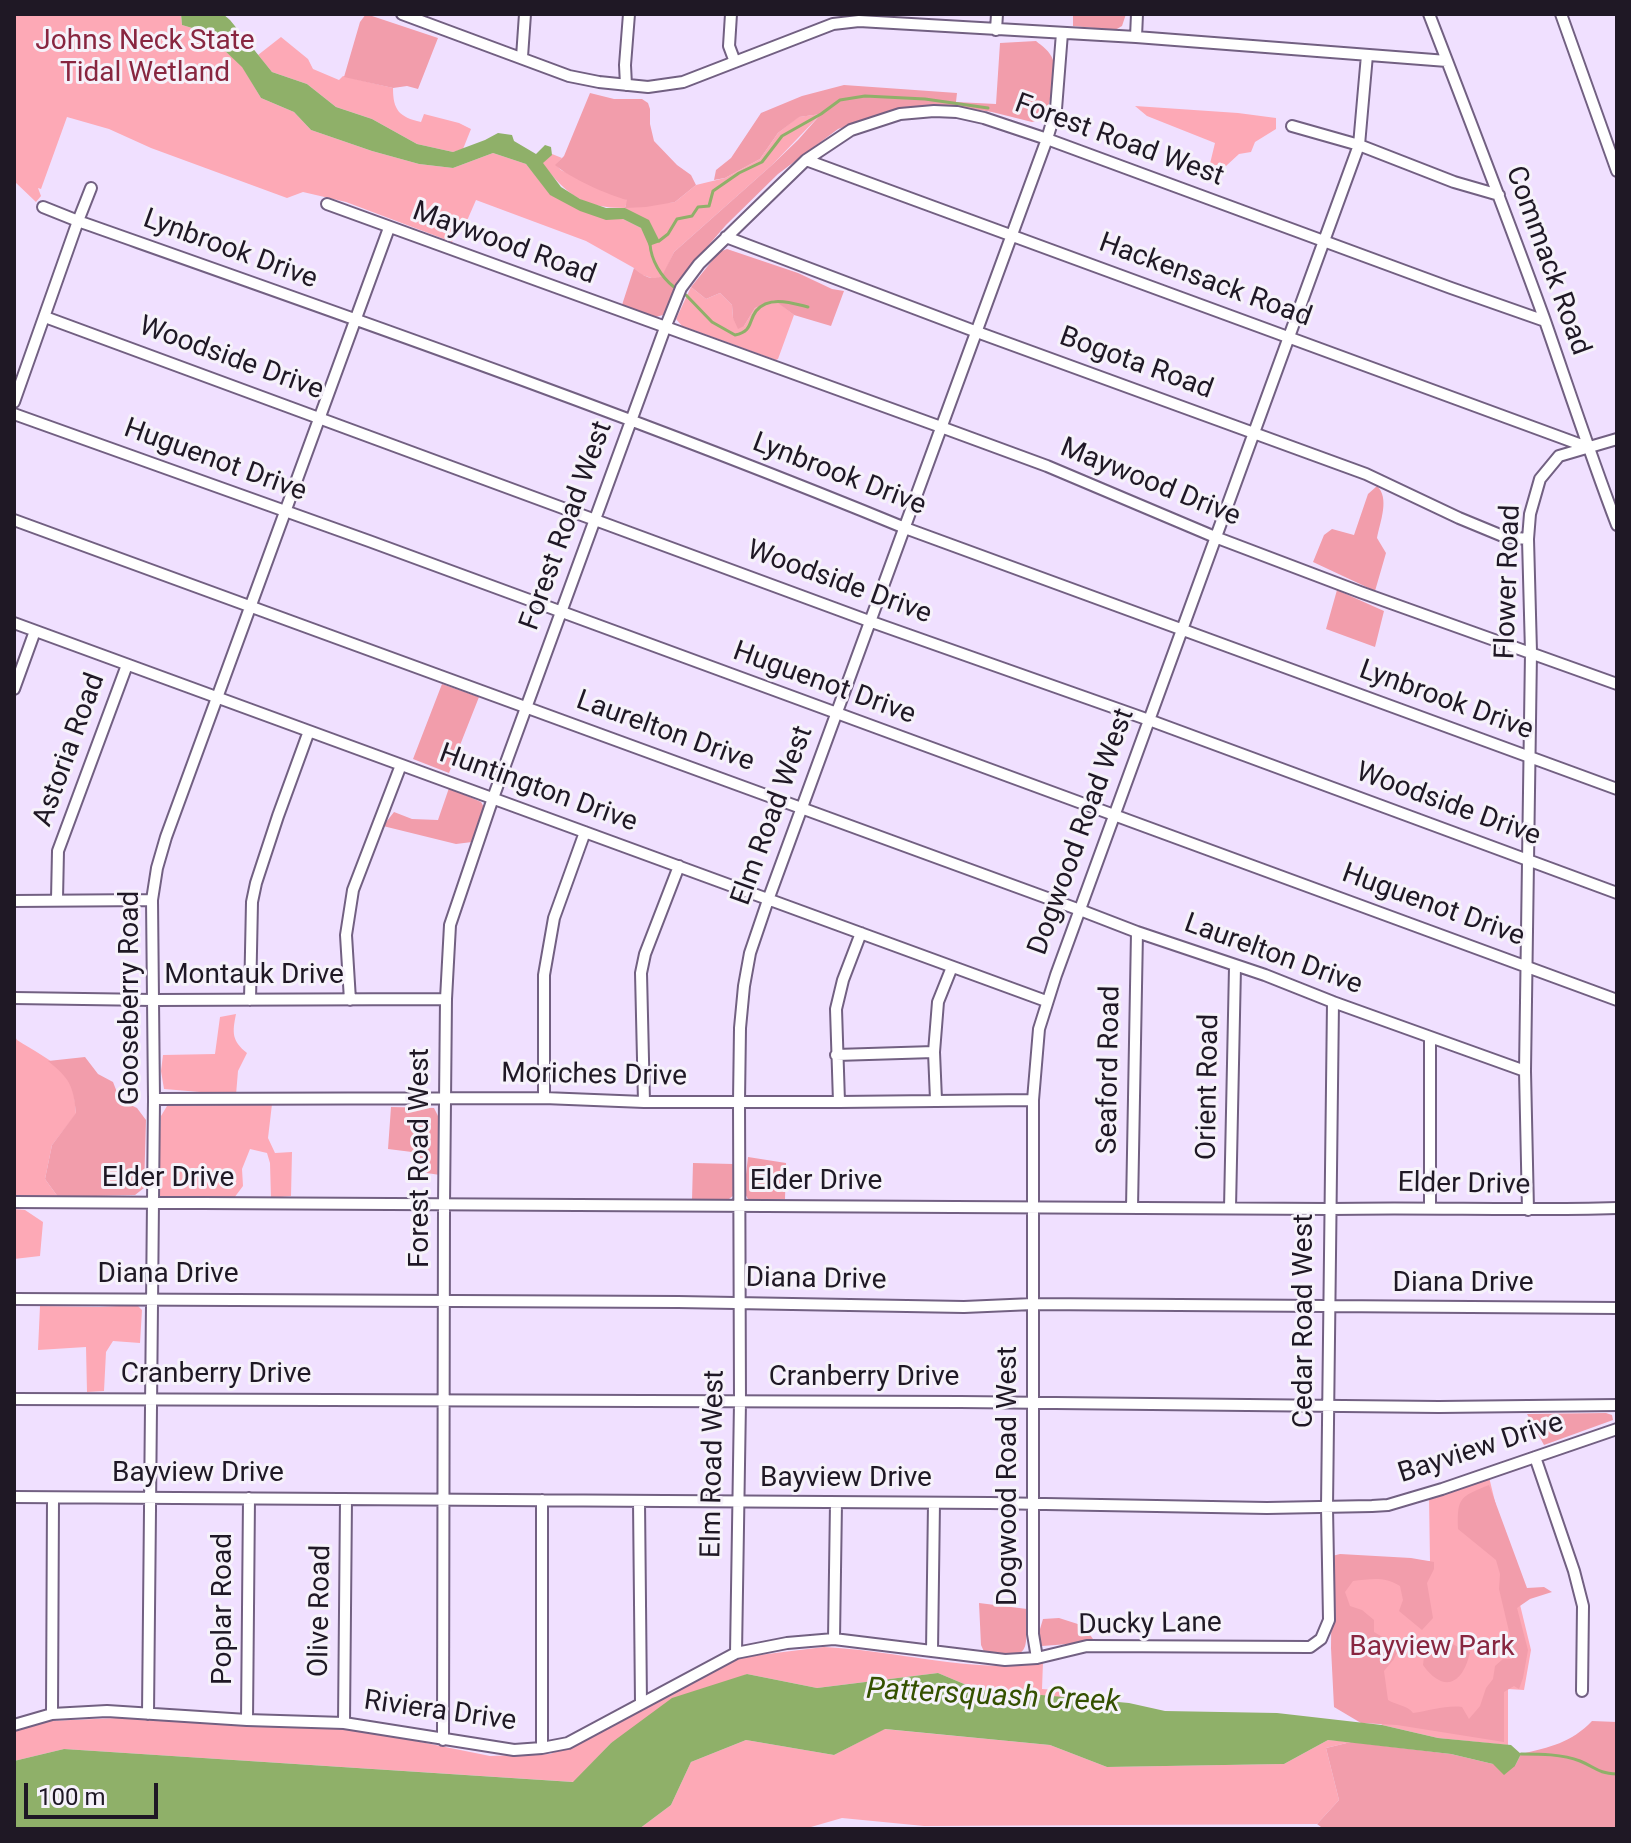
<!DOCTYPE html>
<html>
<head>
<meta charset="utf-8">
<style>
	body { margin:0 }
	#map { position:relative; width:1631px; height:1843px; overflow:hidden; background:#f0e0ff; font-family:Roboto,sans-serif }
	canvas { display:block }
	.frame { position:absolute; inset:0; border:16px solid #1f1825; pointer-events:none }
	.scale { position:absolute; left:24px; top:1783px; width:134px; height:36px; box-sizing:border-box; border:4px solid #1f1825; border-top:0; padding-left:10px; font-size:24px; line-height:28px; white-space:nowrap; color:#1f1825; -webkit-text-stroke:6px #f6f2fa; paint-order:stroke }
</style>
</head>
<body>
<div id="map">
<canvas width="1631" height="1843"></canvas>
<div class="frame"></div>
<div class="scale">100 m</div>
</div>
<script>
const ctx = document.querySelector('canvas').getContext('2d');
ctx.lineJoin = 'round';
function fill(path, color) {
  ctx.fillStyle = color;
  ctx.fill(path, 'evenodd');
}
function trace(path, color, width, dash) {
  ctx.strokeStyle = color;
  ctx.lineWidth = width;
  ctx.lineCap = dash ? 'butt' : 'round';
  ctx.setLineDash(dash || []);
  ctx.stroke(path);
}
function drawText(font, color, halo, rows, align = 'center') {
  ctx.font = font + ' Roboto,sans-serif';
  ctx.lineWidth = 6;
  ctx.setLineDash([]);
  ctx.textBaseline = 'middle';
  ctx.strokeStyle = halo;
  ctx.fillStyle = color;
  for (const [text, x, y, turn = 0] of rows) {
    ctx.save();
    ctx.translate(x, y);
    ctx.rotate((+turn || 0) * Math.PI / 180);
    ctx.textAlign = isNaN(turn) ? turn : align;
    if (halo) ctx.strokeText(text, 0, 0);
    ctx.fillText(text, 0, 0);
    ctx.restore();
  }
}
const green = new Path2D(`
	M14,14H181L182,25L216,35L223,49L242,66L261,98L294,112L311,130L372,151L419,164L453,168L493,153L526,164L551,195L606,219H623L641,228L659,242L625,208C583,208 567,195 542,163L552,154L562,158L556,165L561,170L602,190L628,200L625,207L675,202L696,185L725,178L760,159L778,133L798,117L821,114L773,164L674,252L663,276L655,279L642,275L634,268L586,241L476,200L466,223H460L452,242L346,202L303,192L287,198L151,148L109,129L67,117L41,189L38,188L41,196L36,202L14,181Z
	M281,37L308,59L313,69L339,80L343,76L393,88C393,110 399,117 421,122L424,114L459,123L471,129L463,149L453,152L417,144L372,119L336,107L307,84L272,72L258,55Z
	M1135,106L1238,113L1276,118V129L1255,142L1251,152L1239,154L1226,166L1207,176L1215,143L1147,116Z
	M691,287L706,299L720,293L732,305L733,318L744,326L755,308L774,299L794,315L778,359L776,360L682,326L676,319Z
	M236,1014C232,1033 232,1041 247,1053L238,1071L236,1095L164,1089L161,1071L163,1055L215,1054L220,1017Z
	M14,1035L17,1040C32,1050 54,1060 66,1075C74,1085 75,1101 76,1114L52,1145L45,1179L58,1197L14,1196Z
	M272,1104L268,1138L275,1153L292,1152L291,1196L271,1198L270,1163L267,1153L250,1149L242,1169L243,1186L234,1198L203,1197L162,1199L157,1191L161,1116L167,1106Z
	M14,1209L25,1210L43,1222L40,1256L14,1259Z
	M137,1305L142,1310L140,1343L113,1341L106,1352L104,1391L87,1392L86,1347L38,1350L40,1306L100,1307Z
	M1489,1477L1531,1650L1524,1690L1508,1689V1745L1438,1738L1382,1725L1336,1660L1335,1558L1430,1561L1429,1497Z
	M824,1647C887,1650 949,1667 1012,1666C1022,1666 1033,1664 1043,1662L1042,1689L1089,1692L1087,1700L976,1689L938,1673L817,1688L747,1674L611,1743L574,1782L64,1749L14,1761V1730L49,1721L118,1718L203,1723L308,1724L376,1733L490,1756L550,1754L592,1737L687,1679L743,1657Z
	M884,1729L1050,1745L1107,1767L1284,1764L1328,1740L1351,1742L1326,1748L1339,1800L1317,1824L924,1826L842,1818L804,1829H639L671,1805L691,1762L746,1740L834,1755Z`);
const forest = new Path2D(`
	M366,14L438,38L418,89L407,86L393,88L344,77L360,22Z
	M1073,14H1126L1122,26L1115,30L1073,26Z
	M1036,41C1042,46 1050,51 1053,60C1058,72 1049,105 1045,118L1032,122L992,112L946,105L895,110L838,129L778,174L726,225L682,276L663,315L656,317L622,305L634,268C643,276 651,281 662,276L674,252L773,164L798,140L821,114L799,117L778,133L760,159L725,178L714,180L716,170L731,158L761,113L802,96L844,85L957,93L956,102L996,104L1000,43Z
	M590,93L614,99H642L648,103L650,109V124L654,141L677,165L691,175L696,185L675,202L646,207L625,208L627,200C608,195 570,178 555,165L564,156Z
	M727,249L798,273L832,289L844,291L831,326L794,315L774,300L755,308L744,326L738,329L733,318L732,305L720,293L706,299L691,287L719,252Z
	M1377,486C1390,498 1380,522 1377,538L1386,553L1375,591L1313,562L1324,535L1332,529L1354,535L1368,494Z
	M1337,590L1384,611L1375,647L1326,629Z
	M442,684L479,697L449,773L413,759Z
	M449,788L481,802L485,809L472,842L456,844L383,826L394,812L412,819L438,820Z
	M85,1057L98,1074L113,1082L120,1100L137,1108L146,1120L144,1188L135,1195L58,1197L45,1179L52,1145L76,1113C73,1085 70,1079 48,1061Z
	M391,1107L434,1108L438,1116L440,1175L420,1172V1153L388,1149Z
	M748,1157L786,1163L785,1199H748L744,1192Z
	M693,1163L733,1164L734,1195L724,1203L692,1200Z
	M1606,1413L1612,1415L1613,1420L1544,1445L1527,1414Z
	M1489,1485L1527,1588L1544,1587L1552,1592L1530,1599L1517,1608L1528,1650L1523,1678L1519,1689L1514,1686L1504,1692V1742L1397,1725L1361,1723L1334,1707L1331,1648L1332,1556L1340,1554L1411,1558L1434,1562V1569L1427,1583L1433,1618L1422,1630L1399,1611L1403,1600L1400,1586C1385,1576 1370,1579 1353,1581L1345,1592L1350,1606L1362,1610L1374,1620V1632L1386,1639L1401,1644L1394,1659L1384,1671L1388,1700C1396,1705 1407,1705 1413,1713C1429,1711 1447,1705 1462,1707L1469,1719L1480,1706L1486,1688L1493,1679L1495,1666L1503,1659H1512L1511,1640L1499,1589L1500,1574L1496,1560L1458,1529C1457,1497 1460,1497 1489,1485Z
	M979,1603L1027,1609C1025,1652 1034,1658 986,1656L981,1645Z
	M1059,1618L1084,1626L1095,1642L1042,1646L1037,1639L1043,1619Z
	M1440,1640C1452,1641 1458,1649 1470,1652C1463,1684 1444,1694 1423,1665L1425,1648Z
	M1592,1721L1617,1722V1829L1321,1827L1317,1824L1339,1800L1326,1748L1351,1742L1451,1754L1493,1764L1515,1766L1521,1754C1550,1747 1571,1743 1592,1721Z`);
const water = new Path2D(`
	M181,14H223L230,20L272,72L307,84L336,107L372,119L417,144L453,152L485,140L498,133L512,135L514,141L536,154L545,145L551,147L552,155L543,163L561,187L580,199L606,208H625L649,220L660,242L649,246L641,228L623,219L606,220L580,211L550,195L526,164L493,153L453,168L419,164L372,151L311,130L294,112L261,98L242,67L223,49L216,35L182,25Z
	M938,1673L976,1689L1129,1703L1165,1711L1277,1713L1382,1725L1438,1738L1511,1745L1521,1754L1515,1766L1504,1775L1493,1764L1451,1754L1328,1740L1284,1764L1107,1767L1050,1745L885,1729L834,1755L746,1740L691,1762L671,1805L639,1829H14V1761L64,1749L573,1782L611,1743L672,1698L747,1674L817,1688Z`);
const stream = new Path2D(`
	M659,241L668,234L677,219L692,216L698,207L709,206L713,191L739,173L762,162L782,136L821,114L840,100L865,96L925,99L988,108
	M650,244C651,260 661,277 674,287
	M686,295L712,322L735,335C753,331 748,322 756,311C769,295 792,303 808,307
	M1521,1754C1540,1754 1562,1754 1580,1761C1597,1768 1597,1773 1617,1774`);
const street = new Path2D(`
	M402,14L569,76L599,82L648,87L683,82L833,24L859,21L1136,37L1447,61
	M731,14L729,46L735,62
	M1429,14C1468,115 1507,216 1544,318C1568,387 1591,457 1617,525
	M1561,14L1617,171
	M996,30L997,14
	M1136,37L1137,14
	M522,57L525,14
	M626,85L625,65L629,14
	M1292,126L1359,145L1454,182L1499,195
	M806,160C1066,257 1327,351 1587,447
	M327,204L941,427L1047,466L1215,537L1360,592L1617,684
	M43,207L78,221C355,319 633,416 905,528L1617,789
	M726,237L977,332L1366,474L1459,518L1505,537L1528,539
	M45,317L869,621L1149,720L1617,893
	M14,402L78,221L91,188
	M14,414L369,541L1617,1000
	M14,520L1080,910L1137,932L1265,975L1333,1002L1525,1071
	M14,623L1046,1001
	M14,689L35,631
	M57,899L58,851L127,665
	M14,901L152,900
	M14,998L153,1000L446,999
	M250,1000L252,902L256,883L278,816L309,731
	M350,1000L346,935L353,890L401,765
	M836,1055L934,1052
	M544,1098V975L554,918L585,832
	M154,1099L544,1098L644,1102H839L1033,1100
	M936,1100L934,1052L938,1002L952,967
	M644,1102L641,973L645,954L679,866
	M839,1102L836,1009L843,980L861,933
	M14,1202L1330,1209C1426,1207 1521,1211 1617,1208
	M1430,1207V1037
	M1132,1208L1137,932
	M1230,1208L1235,967
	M1528,1210L1525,1071L1531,652L1528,539L1530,514L1540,479L1559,456L1617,439
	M14,1299L678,1302L964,1307L1033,1304L1617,1308
	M14,1399L960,1402L1439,1407L1617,1405
	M1535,1457L1574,1571L1583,1606L1582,1691
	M14,1497L990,1503L1267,1508L1372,1506L1388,1505L1442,1489L1617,1429
	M639,1501L641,1704
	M834,1639L836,1503
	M932,1651L934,1503
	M736,1653L740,1402L739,1101L740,1028L744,986L750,953L768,900L1047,139L1056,109L1062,33
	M1037,1658L1033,1634V1100L1039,1029L1056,975L1359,145L1367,55
	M52,1714L53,1498
	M148,1714L154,1099L152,900L157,868L166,837L389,228
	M247,1720L249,1498
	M344,1723L346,1499
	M14,1725L52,1714L107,1711L247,1720L344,1723L514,1750L542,1748L568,1743L736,1653L787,1643L834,1639L1005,1660L1037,1658L1087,1646L1310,1647L1321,1639L1329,1620L1327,1507L1333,1002
	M443,1740L444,1204L446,999L450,925L493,798L665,328L681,288L699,264L806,160L851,130L900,114L934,111L957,112L984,118L1047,139L1451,288L1545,321
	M542,1748V1500`);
const parkNames = [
	["Johns Neck State",145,42],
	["Tidal Wetland",145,74],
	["Bayview Park",1432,1648]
];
const streetNames = [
	["Forest Road West",1119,141,20],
	["Maywood Road",504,244,20],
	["Lynbrook Drive",230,250,20],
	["Commack Road",1547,261,70],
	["Hackensack Road",1205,281,20],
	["Woodside Drive",231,359,20],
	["Bogota Road",1136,364,20],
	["Huguenot Drive",215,461,20],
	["Lynbrook Drive",839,475,21],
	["Maywood Drive",1150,483,22],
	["Forest Road West",567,526,-70],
	["Flower Road",1509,582,-88],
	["Woodside Drive",839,583,20],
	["Huguenot Drive",824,684,20],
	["Lynbrook Drive",1446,701,20],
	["Laurelton Drive",665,732,20],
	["Astoria Road",70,750,-70],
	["Huntington Drive",538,789,20],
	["Woodside Drive",1448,805,20],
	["Elm Road West",773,816,-70],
	["Dogwood Road West",1082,832,-70],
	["Huguenot Drive",1433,906,20],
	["Laurelton Drive",1273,955,20],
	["Montauk Drive",254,976],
	["Gooseberry Road",131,998,-90],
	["Seaford Road",1110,1070,-89],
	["Moriches Drive",594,1076,1],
	["Orient Road",1209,1087,-89],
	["Forest Road West",421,1158,-90],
	["Elder Drive",168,1179],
	["Elder Drive",816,1182],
	["Elder Drive",1464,1185,1],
	["Diana Drive",168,1275],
	["Diana Drive",816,1280,1],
	["Diana Drive",1463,1284],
	["Cedar Road West",1305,1321,-90],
	["Cranberry Drive",216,1375],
	["Cranberry Drive",864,1378],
	["Bayview Drive",1481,1449,-18],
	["Elm Road West",714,1464,-89],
	["Bayview Drive",198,1474],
	["Dogwood Road West",1009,1476,-90],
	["Bayview Drive",846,1479],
	["Poplar Road",224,1609,-90],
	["Olive Road",321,1611,-89],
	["Ducky Lane",1150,1625,-1],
	["Riviera Drive",440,1712,8]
];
const waterNames = [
	["Pattersquash Creek",993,1697,3]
];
fill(green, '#fda9b6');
fill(forest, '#f29dab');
fill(water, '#8fb069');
trace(stream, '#8fb069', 3);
trace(street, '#726082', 14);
trace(street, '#fff', 10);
drawText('28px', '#882640', '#f6f2fa', parkNames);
drawText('28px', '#1f1825', '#f6f2fa', streetNames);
drawText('italic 30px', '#345000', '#f6f2fa', waterNames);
</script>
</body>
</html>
